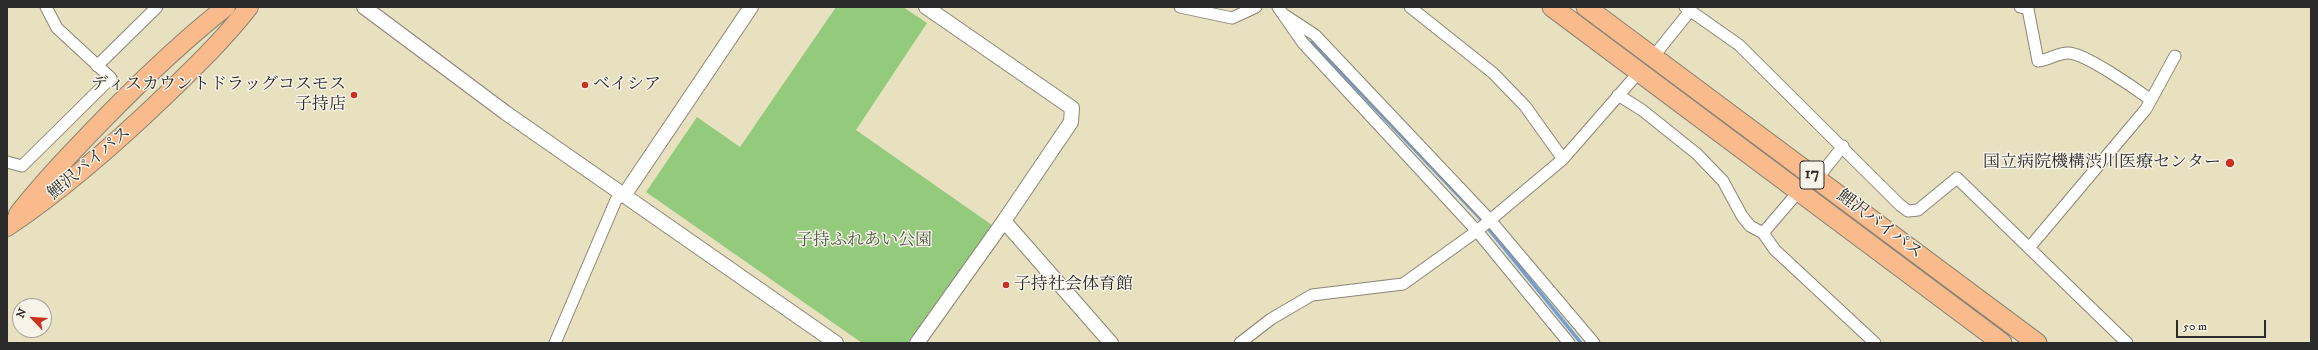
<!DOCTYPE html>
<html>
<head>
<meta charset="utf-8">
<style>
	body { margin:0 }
	#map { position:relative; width:2318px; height:350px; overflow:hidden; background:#e8e1bf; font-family:"IM FELL DW Pica",serif }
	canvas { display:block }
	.frame { position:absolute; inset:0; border:8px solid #2b2b2b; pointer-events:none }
	.north { position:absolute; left:12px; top:298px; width:40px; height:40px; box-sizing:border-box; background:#f7f3e8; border:1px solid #a5a39c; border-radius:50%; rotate:295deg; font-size:11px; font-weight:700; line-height:16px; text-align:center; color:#2b2b2b }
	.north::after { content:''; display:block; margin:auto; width:14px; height:18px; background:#c8321e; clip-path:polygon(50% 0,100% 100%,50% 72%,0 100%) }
	.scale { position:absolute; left:2176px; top:320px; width:90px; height:18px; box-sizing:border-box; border:2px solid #2b2b2b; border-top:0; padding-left:5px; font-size:12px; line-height:14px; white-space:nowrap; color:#2b2b2b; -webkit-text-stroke:3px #f7f3e8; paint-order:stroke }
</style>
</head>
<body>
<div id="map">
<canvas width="2318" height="350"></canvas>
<div class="frame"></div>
<div class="north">N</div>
<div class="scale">50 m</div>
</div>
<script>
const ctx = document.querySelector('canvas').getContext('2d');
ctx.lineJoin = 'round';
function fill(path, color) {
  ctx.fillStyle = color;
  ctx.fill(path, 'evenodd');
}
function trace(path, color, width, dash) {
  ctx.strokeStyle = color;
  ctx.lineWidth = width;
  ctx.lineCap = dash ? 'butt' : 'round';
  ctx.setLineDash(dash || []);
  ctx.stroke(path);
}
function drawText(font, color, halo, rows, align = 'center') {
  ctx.font = font + ' "IM FELL DW Pica","Noto Serif JP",serif';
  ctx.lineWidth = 3;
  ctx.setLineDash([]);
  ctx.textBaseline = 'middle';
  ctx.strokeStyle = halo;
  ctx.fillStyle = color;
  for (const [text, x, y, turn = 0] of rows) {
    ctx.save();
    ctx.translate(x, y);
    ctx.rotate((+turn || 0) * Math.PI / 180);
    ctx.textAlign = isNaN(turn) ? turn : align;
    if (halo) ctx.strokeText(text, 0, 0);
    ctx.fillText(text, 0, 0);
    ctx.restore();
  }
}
const green = new Path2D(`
	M836,7H903L927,23L856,130L992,225L908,343H862L646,192L697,117L740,147Z`);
const stream = new Path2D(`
	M1312,42L1478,216L1581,343`);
const minor = new Path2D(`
	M1180,7L1232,18L1256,7
	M1278,7L1303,43L1477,231L1569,343
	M1410,7L1493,73L1525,106L1563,159
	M1685,7L1739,45L1900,205L1908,211L1918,210L1957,178L2127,343
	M2020,7L2028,9L2038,61C2048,60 2058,53 2068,53C2085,53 2136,89 2151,100
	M1283,14L1315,35L1490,220L1594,343
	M1653,57L1690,11
	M97,66L157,7
	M1618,95L1642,110L1697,154L1723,181L1742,216L1750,226L1763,233L1775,250L1875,343
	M7,162L22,166L111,78L57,28L46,7
	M1817,179L1843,146
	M1763,233L1799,191
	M2029,248L2146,109L2175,56
	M555,343L616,200L625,194
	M1240,343L1271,319L1312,295L1403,284L1477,231L1563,159L1639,72`);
const tertiary = new Path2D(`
	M364,7L506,113L836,343
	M625,194L751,7
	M1004,221L1111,343
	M917,343L1004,221L1071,122L1072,108L926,7`);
const primary = new Path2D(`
	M18,214C44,181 72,152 101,122C141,81 181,42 226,7
	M7,227C64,189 116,143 166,95C195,67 224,39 249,7`);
const trunk = new Path2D(`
	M1552,7L2002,343
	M1586,7L2037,343`);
const markers = [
	[585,85,4,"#c8321e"],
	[354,95,4,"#c8321e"],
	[2230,163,5,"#c8321e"],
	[1006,285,4,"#c8321e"]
];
const shields = [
	[1812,175,24]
];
const shieldNames = [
	["17",1812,175]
];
const poiNames = [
	["ディスカウントドラッグコスモス",346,85],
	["子持店",346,105],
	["ベイシア",593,85,"left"],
	["国立病院機構渋川医療センター",2221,163],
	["子持社会体育館",1014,285,"left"]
];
const streetNames = [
	["鯉沢バイパス",90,164,-40],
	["鯉沢バイパス",1879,225,37]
];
const parkNames = [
	["子持ふれあい公園",864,241]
];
fill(green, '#94ca7c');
trace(stream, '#719ed9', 3.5);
trace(minor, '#8a8675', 13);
trace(tertiary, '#8a8675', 16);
trace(primary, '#8a8675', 20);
trace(trunk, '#8a8675', 21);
trace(minor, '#fff', 11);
trace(tertiary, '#fff', 14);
trace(primary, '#fabb8c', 18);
trace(trunk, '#fabb8c', 19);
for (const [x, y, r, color] of markers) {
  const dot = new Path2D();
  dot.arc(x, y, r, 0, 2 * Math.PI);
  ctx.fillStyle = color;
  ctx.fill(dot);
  trace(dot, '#f7f3e8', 1.5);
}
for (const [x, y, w] of shields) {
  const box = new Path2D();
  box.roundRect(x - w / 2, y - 14, w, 28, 3);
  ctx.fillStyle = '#f7f3e8';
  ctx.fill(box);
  trace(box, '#2b2b2b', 1);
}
drawText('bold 16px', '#2b2b2b', null, shieldNames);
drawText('17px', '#2b2b2b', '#f7f3e8', poiNames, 'right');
drawText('17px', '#2b2b2b', '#f7f3e8', streetNames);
drawText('17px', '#4a5b43', '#f7f3e8', parkNames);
</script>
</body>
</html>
